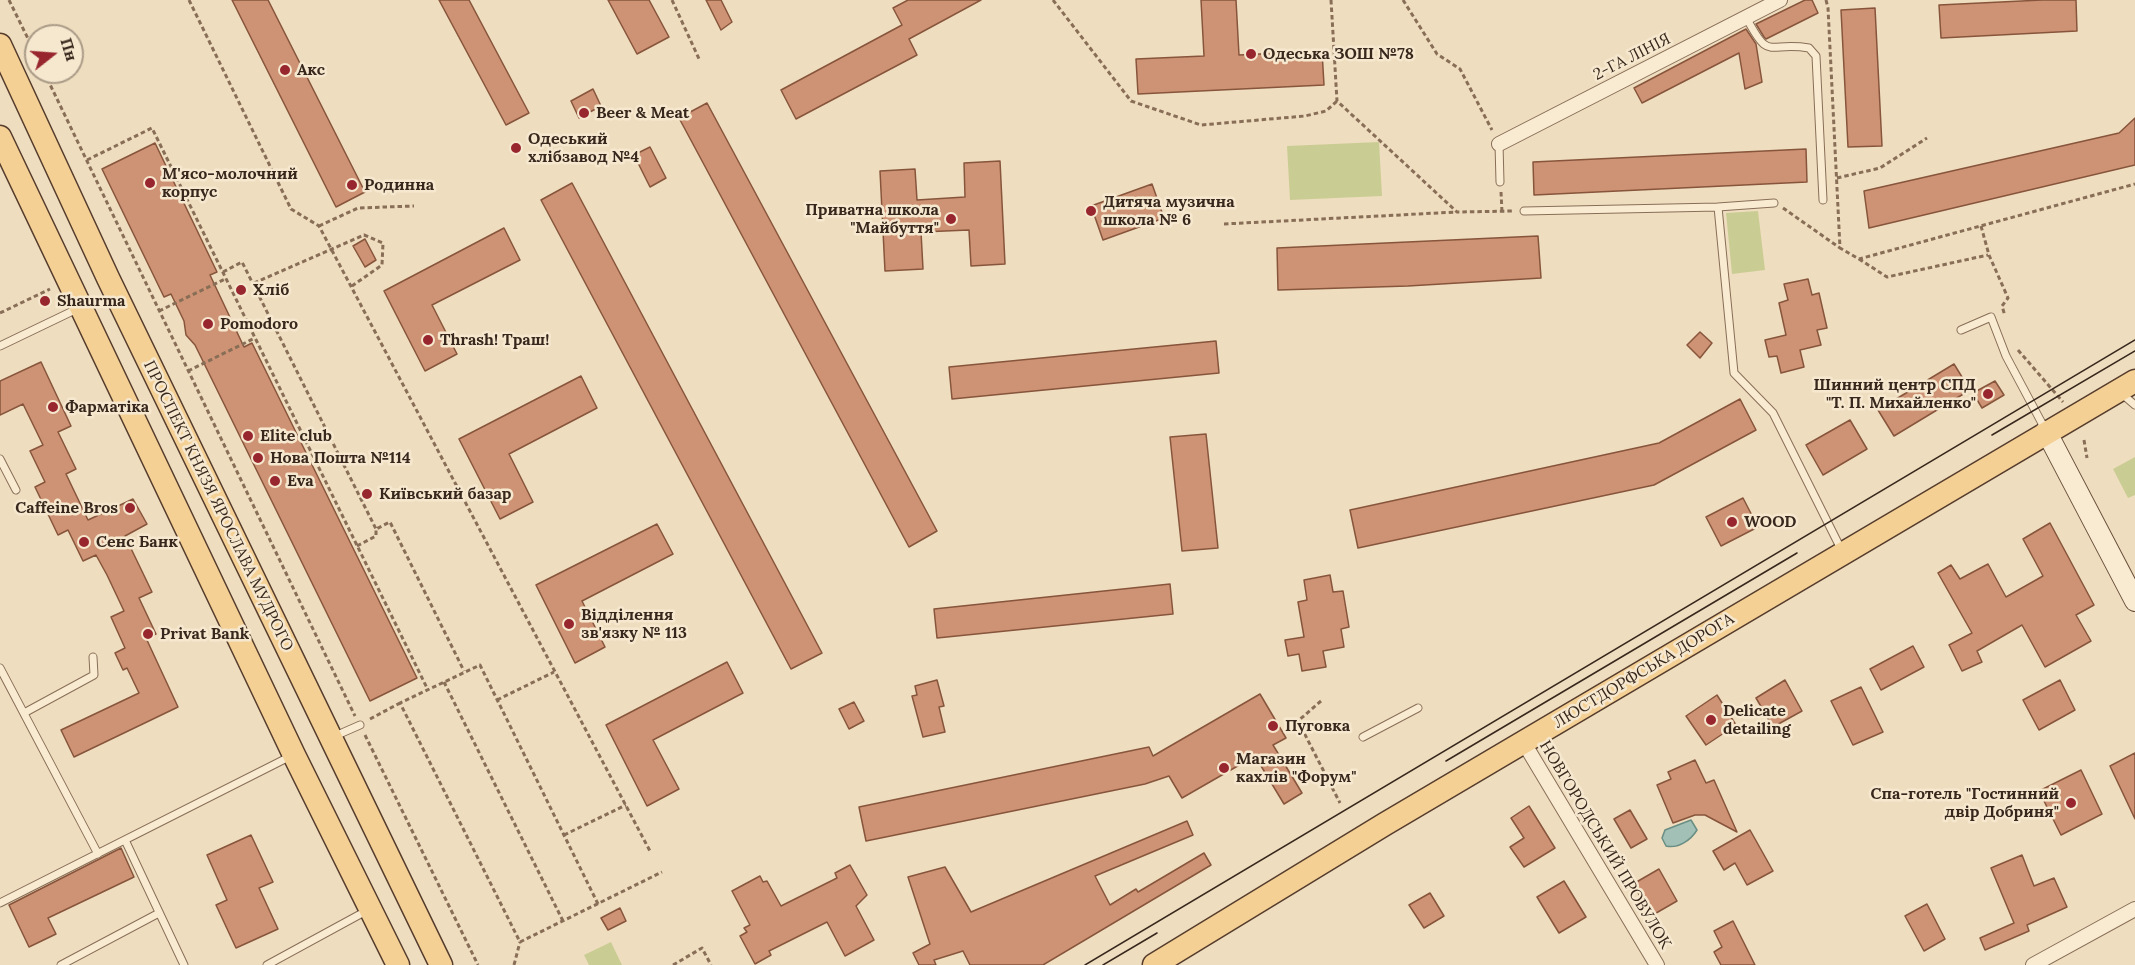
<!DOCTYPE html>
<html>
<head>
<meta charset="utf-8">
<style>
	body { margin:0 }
	#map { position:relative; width:2135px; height:965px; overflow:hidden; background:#efddbf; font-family:Lora,serif }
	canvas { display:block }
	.north { position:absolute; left:24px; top:24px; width:60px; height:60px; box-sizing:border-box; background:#f6e8cf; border:2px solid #aa9b87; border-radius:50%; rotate:73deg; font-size:16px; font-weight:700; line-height:24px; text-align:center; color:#37271c }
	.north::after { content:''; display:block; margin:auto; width:21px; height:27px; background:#98262e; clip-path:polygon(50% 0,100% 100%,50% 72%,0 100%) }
</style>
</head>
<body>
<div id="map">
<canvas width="2135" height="965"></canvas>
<div class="north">Пн</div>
</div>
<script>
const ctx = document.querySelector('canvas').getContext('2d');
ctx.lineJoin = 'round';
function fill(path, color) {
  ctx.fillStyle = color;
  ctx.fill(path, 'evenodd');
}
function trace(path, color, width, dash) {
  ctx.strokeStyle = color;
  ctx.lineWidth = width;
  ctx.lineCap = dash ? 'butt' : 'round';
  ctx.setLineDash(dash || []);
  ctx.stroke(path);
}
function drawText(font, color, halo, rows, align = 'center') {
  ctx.font = font + ' Lora,serif';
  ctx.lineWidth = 5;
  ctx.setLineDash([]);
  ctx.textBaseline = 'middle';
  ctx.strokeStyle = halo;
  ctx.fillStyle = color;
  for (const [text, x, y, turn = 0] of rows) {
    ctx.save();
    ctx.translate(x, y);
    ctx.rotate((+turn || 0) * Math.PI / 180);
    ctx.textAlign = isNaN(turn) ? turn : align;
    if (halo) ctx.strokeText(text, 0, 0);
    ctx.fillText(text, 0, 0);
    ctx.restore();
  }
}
const green = new Path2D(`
	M1379,142L1382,196L1290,200L1287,146Z
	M1758,211L1765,270L1732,274L1726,213Z
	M2135,457V495L2128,498L2113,469Z
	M611,942L622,965H589L584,955Z`);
const water = new Path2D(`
	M1691,820L1697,830C1691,840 1678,849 1666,846L1662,838L1665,830Z`);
const building = new Path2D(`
	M232,0H268L365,192L336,207Z
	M439,0H469L529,113L506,125Z
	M608,0H649L669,37L637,54Z
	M706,0H721L732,22L721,30Z
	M908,0H981L909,39L917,55L796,119L781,90L902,25L893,8Z
	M1201,0H1236L1239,55L1322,51L1324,85L1138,94L1136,59L1204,56Z
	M1805,0H1812L1818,13L1766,39L1764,37L1756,24Z
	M2042,0H2076L2077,31L1941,38L1939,5Z
	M1875,8L1882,146L1848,147L1841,10Z
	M1746,29L1756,44L1762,82L1745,89L1739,53L1642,103L1634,88Z
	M593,89L601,106L579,118L571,101Z
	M707,103L937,531L909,547L679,118Z
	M2135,118V165L1869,228L1864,191L2119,133Z
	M155,143L217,272L210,275L244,347L252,343L417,678L370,701L195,345L186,335L184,321L171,294L164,297L102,169Z
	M650,147L666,178L650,187L634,155Z
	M1806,149L1807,182L1534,195L1533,162Z
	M1000,161L1005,264L971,266L969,230L921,232L923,269L885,271L880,171L915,169L917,200L965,197L964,163Z
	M572,183L822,653L791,669L541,200Z
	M1152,184L1164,218L1103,240L1091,206Z
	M504,228L520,260L432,305L457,354L425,371L384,291Z
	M1538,236L1541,278L1408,286L1278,290L1277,248Z
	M365,239L376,260L365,267L353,246Z
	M1808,279L1812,295L1819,293L1827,328L1817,330L1821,345L1800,350L1804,367L1781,373L1777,356L1769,357L1765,340L1786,335L1779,303L1788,300L1784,284Z
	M1700,332L1712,343L1700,358L1687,345Z
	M1216,341L1219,373L952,399L949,367Z
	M41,362L71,426L58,432L76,469L66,474L88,520L133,499L147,524L125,536L152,592L139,598L156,634L146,638L178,707L74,757L61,730L139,693L127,668L123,670L115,653L125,648L111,617L124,611L107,575L96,555L83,561L68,530L58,535L35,487L45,482L30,451L43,445L23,404L0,415V381Z
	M1954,364L1970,390L1894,436L1878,410Z
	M581,376L597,408L509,454L533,502L500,519L459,439Z
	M1995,381L2004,395L1982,408L1973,393Z
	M1740,399L1756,430L1654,485L1358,548L1350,510L1659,443Z
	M1850,420L1867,449L1823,475L1806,445Z
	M1206,434L1218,548L1182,551L1170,437Z
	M1743,498L1758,527L1721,546L1706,517Z
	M2050,523L2094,605L2076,615L2091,641L2045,667L2022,625L1977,651L1982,662L1962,671L1949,645L1972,633L1938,573L1951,565L1960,579L1988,564L2006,597L2043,576L2023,539Z
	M657,524L673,554L582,601L605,647L575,663L536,585Z
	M1330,575L1333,592L1343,591L1349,627L1341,629L1344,647L1323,651L1326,667L1302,671L1299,654L1288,656L1285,640L1304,637L1298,602L1307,600L1304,580Z
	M1170,584L1173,614L937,638L934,609Z
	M1913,646L1924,667L1881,690L1870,669Z
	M727,662L743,693L653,740L679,789L647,806L606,725Z
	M937,680L944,706L939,707L945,732L923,737L912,696L917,695L915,686Z
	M1785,680L1802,711L1773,727L1756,698Z
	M2060,680L2075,710L2039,730L2023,700Z
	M1861,687L1883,732L1853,745L1831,701Z
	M1260,694L1286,738L1273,745L1302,793L1284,804L1255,756L1182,798L1169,776L1145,784L866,841L859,807L1149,747L1153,756Z
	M1717,695L1736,725L1706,745L1686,716Z
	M854,702L864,721L849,729L839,709Z
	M2135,753V819L2110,766Z
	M1695,760L1706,783L1714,780L1737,832L1705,815H1695L1673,823L1657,785L1671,779L1668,772Z
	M2081,770L2102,814L2061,835L2039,791Z
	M1529,806L1555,848L1524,867L1510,847L1524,838L1511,818Z
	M1630,810L1647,839L1631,848L1614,819Z
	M1187,821L1193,835L1095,876L1110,905L1136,889L1138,892L1204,853L1211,865L1043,965H970L963,951L934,960L936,965H919L913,953L930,944L908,877L945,867L971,912Z
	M1750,830L1773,871L1747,885L1735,863L1724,870L1713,851Z
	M251,835L273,882L259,888L278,929L236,948L216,905L227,900L207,855Z
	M121,848L134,877L48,918L56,934L29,947L9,905Z
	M2022,855L2034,886L2054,878L2067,907L2027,925L2029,931L1985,950L1980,938L2014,923L1991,868Z
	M850,865L867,895L856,906L874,940L845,956L827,922L769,951L771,955L755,964L740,936L747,932L744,928L750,925L732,891L760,876L763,882L767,881L781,906L837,878L835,873Z
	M1659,869L1677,901L1651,916L1633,884Z
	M1564,881L1586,917L1559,933L1537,897Z
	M1430,893L1444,916L1424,928L1409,905Z
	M1927,904L1945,939L1924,951L1905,916Z
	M620,908L626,921L608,930L601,918Z
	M1733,921L1755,965H1721L1714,952L1722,947L1714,931Z`);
const path = new Path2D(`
	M9,0L36,55
	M189,0L291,209L319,226L651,853
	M672,0L700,61
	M1053,0L1131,101L1201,125L1305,116L1326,111L1337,101
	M1331,0L1337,101L1457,212L1514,211
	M1403,0L1437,54L1460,69L1492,130
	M1826,0L1828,8L1840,248L1859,259L2135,184
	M44,72L355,716
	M87,160L152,128L428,690
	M1837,178L1880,168L1927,138
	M1501,192L1502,212
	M1783,208L1840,248
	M1224,224L1457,212
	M319,226L358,208L414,206
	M1981,226L1989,255L2008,298L2002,306L2005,316
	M1859,259L1887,277L1988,255
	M223,272L242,262L376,529
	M254,283L364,235L383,243L382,265L352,286
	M159,311L225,279
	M0,313L50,289
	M2018,350L2063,402
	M188,371L255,338
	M2084,440L2087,458
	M357,546L376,536V529L390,522L464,671
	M444,682L563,921
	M497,700L554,672
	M1321,701L1298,721L1340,803
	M370,719L400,703
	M365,735L478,965
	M564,835L626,805
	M598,904L480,665L400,703L520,942L662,872
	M514,965L520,942
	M673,965L702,948L711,965`);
const lane = new Path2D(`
	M1746,17C1770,63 1767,41 1809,48L1816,56L1823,200
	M1499,144L1500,182
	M1718,207L1734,373L1773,413L1841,549
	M1524,211L1718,207L1774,203
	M1961,330L1991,317L2006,356L2045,429
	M0,346L77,309
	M2121,393L2135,405
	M0,459L16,490
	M0,668L98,854
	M24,713L94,675L93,657
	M335,736L360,725
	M1363,737L1418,708
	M125,840L184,965
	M0,903L291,756
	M61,965L159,913
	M267,965L368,910`);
const street = new Path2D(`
	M1499,144L1780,0
	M1524,743L1657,965
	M2033,965L2135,909`);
const secondary = new Path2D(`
	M2046,431L2135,601`);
const primary = new Path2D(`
	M0,45L108,278L441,965
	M0,137L294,755L398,965
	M1154,965L1385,824L2135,381`);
const tram = new Path2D(`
	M1992,435L2135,351
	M1446,761L1797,553
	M1085,965L2135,340
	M1103,965L1157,933`);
const markers = [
	[1251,54,6,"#98262e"],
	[285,70,6,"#98262e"],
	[584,113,6,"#98262e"],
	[516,148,6,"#98262e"],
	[150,183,6,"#98262e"],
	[352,185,6,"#98262e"],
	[1091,211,6,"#98262e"],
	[951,219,6,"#98262e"],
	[241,290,6,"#98262e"],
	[45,301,6,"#98262e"],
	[208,324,6,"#98262e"],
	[428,340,6,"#98262e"],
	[1988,394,6,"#98262e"],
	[53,407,6,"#98262e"],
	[248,436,6,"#98262e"],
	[258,458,6,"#98262e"],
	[275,481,6,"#98262e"],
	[367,494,6,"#98262e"],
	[130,508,6,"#98262e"],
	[1732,522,6,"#98262e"],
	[84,542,6,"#98262e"],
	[569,624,6,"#98262e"],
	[148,634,6,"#98262e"],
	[1711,720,6,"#98262e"],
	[1273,726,6,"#98262e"],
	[1224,768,6,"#98262e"],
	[2071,803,6,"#98262e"]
];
const poiNames = [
	["Одеська ЗОШ №78",1263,54],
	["Акс",297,70],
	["Beer & Meat",596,113],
	["Одеський",528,139],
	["хлібзавод №4",528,157],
	["М'ясо-молочний",162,174],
	["корпус",162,192],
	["Родинна",364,185],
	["Дитяча музична",1103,202],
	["школа № 6",1103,220],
	["Приватна школа",939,210,"right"],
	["\"Майбуття\"",939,228,"right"],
	["Хліб",253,290],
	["Shaurma",57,301],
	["Pomodoro",220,324],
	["Thrash! Траш!",440,340],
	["Шинний центр СПД",1976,385,"right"],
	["\"Т. П. Михайленко\"",1976,403,"right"],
	["Фарматіка",65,407],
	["Elite club",260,436],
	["Нова Пошта №114",270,458],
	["Eva",287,481],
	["Київський базар",379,494],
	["Caffeine Bros",118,508,"right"],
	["WOOD",1744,522],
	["Сенс Банк",96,542],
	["Відділення",581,615],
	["зв'язку № 113",581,633],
	["Privat Bank",160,634],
	["Delicate",1723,711],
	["detailing",1723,729],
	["Пуговка",1285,726],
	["Магазин",1236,759],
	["кахлів \"Форум\"",1236,777],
	["Спа-готель \"Гостинний",2059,794,"right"],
	["двір Добриня\"",2059,812,"right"]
];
const streetNames = [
	["2-ГА ЛІНІЯ",1632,57,-27],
	["ПРОСПЕКТ КНЯЗЯ ЯРОСЛАВА МУДРОГО",218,506,64],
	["ЛЮСТДОРФСЬКА ДОРОГА",1644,671,-31],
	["НОВГОРОДСЬКИЙ ПРОВУЛОК",1605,845,59]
];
fill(green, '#cacd93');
fill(water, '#a2c0b6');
trace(water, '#698e83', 1.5);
fill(building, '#ce9374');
trace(building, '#87553c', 1.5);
trace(lane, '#886e57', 9);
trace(street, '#886e57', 16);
trace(secondary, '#694f3a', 22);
trace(primary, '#553c2c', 25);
trace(path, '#886e57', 3, [4.5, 3]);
trace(lane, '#f9ebd2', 7);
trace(street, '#f9ebd2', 14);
trace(secondary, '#f9ebd2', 20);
trace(primary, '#f4d095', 22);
trace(tram, '#37271c', 1.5);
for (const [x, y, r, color] of markers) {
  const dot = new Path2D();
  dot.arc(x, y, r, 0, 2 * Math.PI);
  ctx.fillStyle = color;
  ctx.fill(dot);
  trace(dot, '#f6e8cf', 2);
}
drawText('bold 16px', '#37271c', '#f6e8cf', poiNames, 'left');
drawText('16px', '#37271c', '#f6e8cf', streetNames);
</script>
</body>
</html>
